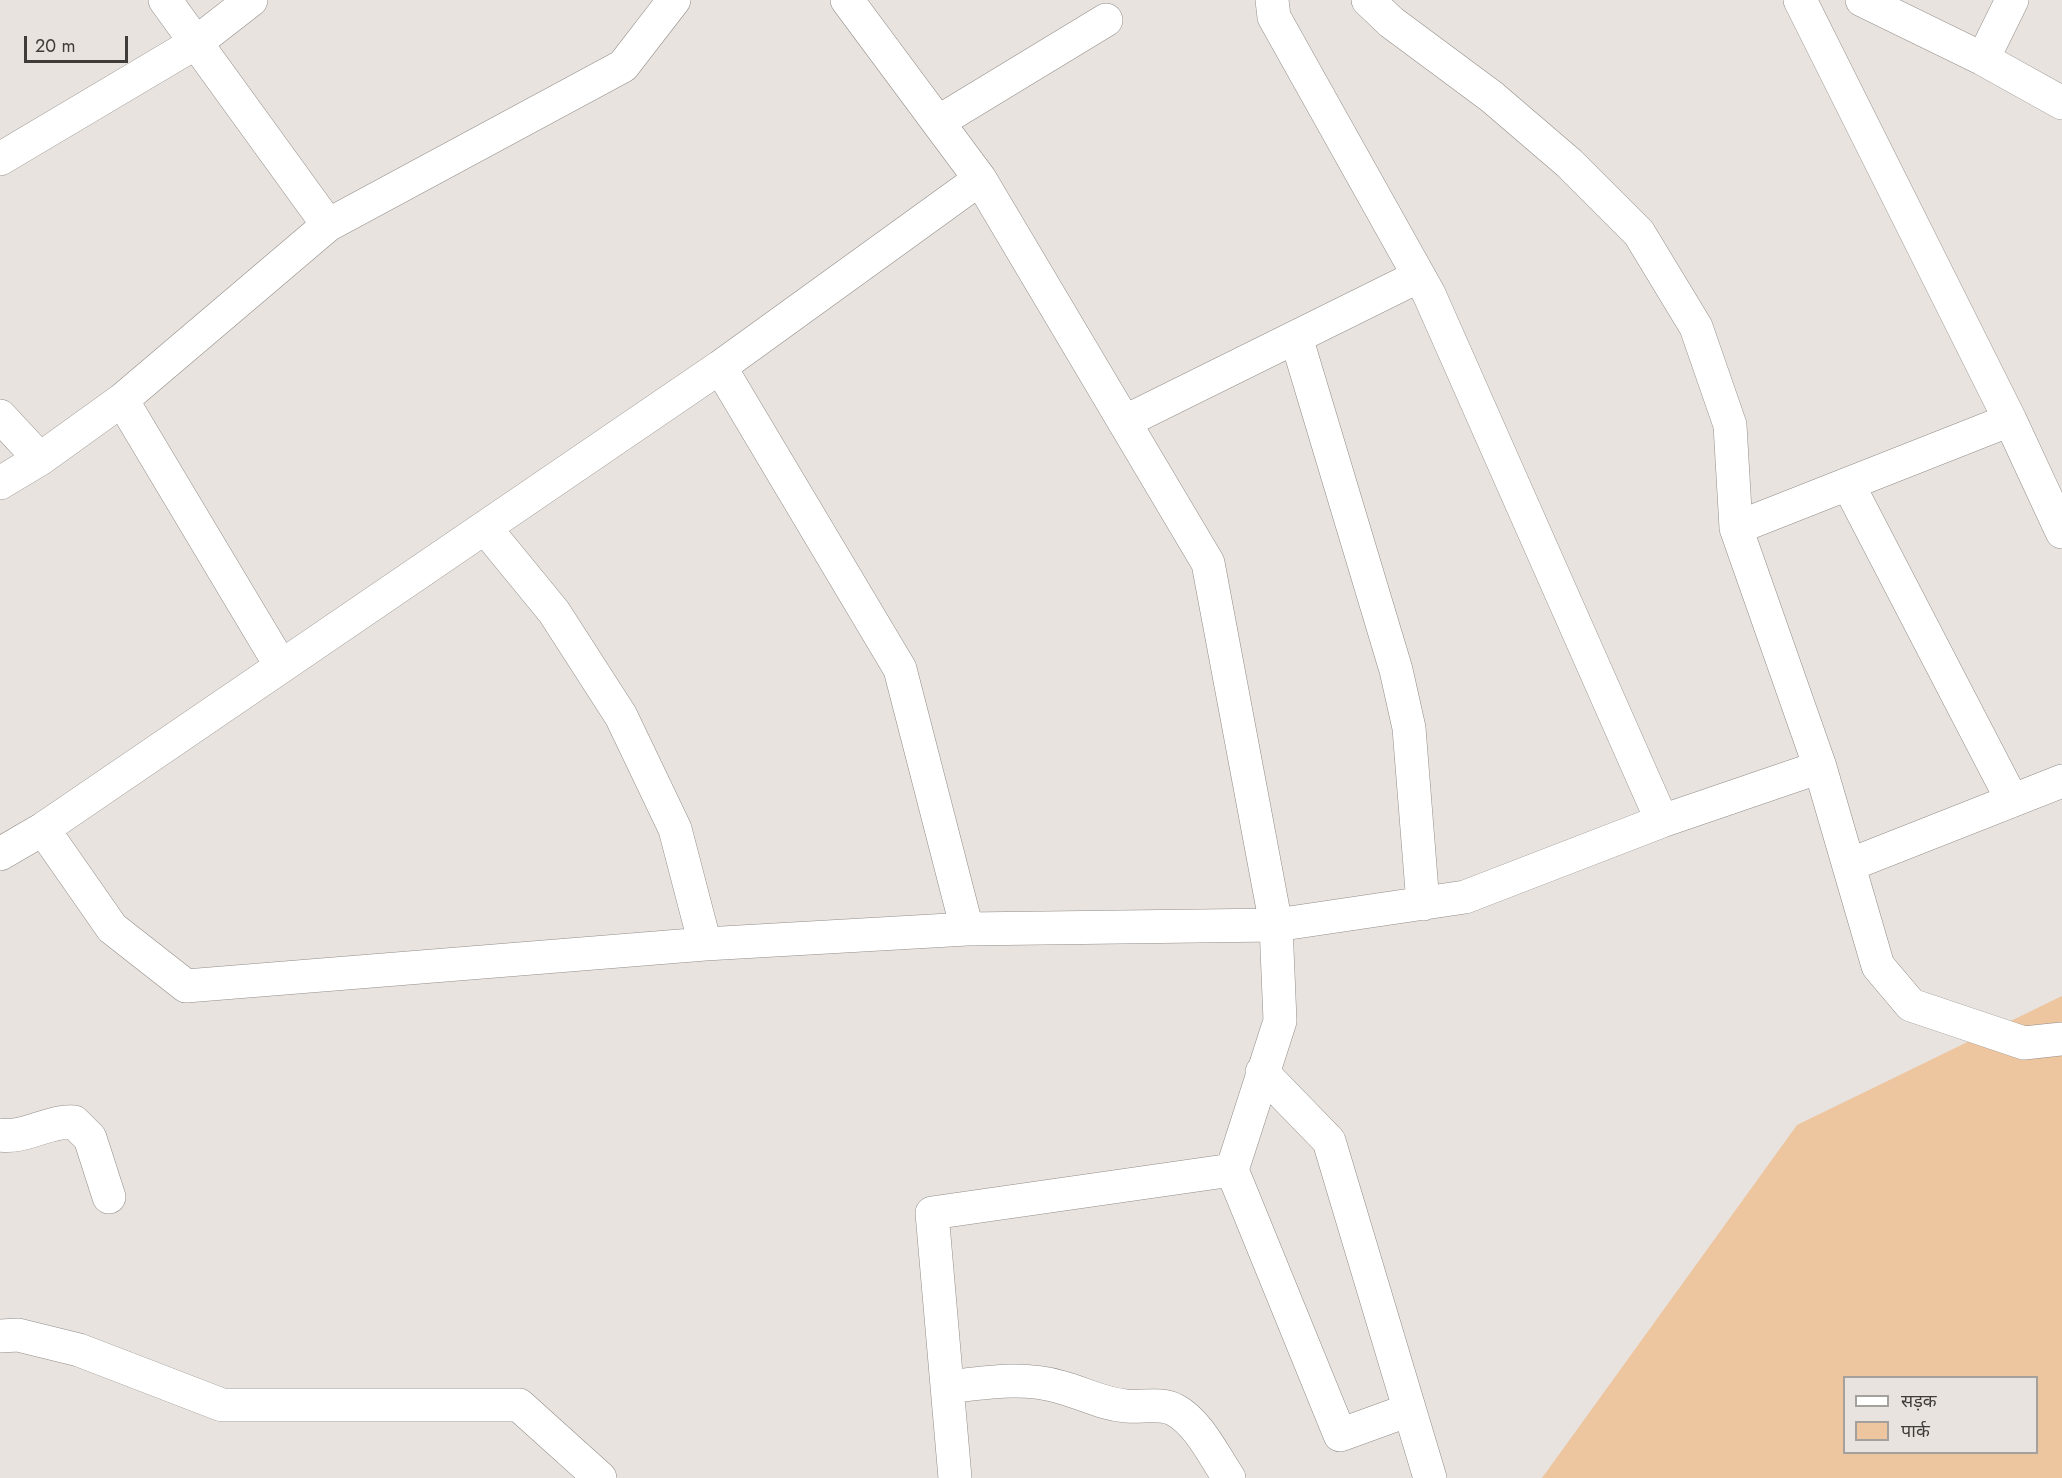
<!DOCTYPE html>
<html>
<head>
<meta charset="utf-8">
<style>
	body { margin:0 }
	#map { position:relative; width:2062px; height:1478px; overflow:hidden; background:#e8e3de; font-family:Jost,"Noto Sans Devanagari",sans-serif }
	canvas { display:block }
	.legend { position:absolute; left:1843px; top:1376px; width:195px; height:78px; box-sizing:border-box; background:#e8e3de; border:2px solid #a4a09c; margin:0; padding:8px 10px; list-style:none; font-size:18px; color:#3f3c3a }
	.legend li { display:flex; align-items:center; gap:12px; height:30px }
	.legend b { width:30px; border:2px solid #a4a09c }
	.scale { position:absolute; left:24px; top:36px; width:104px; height:27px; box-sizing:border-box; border:3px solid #3f3c3a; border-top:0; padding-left:8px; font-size:18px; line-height:21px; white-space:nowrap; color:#3f3c3a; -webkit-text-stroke:4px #e8e3de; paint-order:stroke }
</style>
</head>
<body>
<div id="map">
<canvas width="2062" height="1478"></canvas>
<ul class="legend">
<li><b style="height:8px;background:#fff"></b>सड़क</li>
<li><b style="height:16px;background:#edc59f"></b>पार्क</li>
</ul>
<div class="scale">20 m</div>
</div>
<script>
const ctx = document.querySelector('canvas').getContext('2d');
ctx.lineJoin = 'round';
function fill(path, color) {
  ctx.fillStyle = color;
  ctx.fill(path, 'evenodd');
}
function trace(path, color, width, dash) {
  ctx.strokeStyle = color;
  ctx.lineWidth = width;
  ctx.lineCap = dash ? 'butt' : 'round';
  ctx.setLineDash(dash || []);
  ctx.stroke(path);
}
const green = new Path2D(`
	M2062,996V1478H1542L1797,1125ZM1844,1378H2036V1452H1844Z`);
const street = new Path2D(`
	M165,0L328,225
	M847,0L980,179L1208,563L1276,925L1280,1021L1232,1170L932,1213L955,1478
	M1272,0L1274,17L1429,294L1662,821
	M1368,0L1391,22L1492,97L1569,163L1639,233L1696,327L1730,425L1736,528L1820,767L1878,966L1911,1005L2024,1043L2062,1039
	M1800,0L2010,420L2062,532
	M1862,0L1983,59L2062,103
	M1983,59L2012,0
	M938,122L1106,20
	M0,159L197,42L251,0
	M1296,337L1396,670L1409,728L1423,904
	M720,367L900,669L967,929
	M122,400L281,666
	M0,416L40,459
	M1124,422L1419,276
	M0,483L40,459L122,400L328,225L623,66L674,0
	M1848,484L2012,800
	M1736,528L2010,420
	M486,529L554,612L621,716L675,829L705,944
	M43,829L112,928L186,986L705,944L967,929L1276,925L1465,897L1662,821L1820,767
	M0,854L43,829L720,367L980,179
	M1849,865L2062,781
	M1262,1072L1329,1141L1430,1478
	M0,1135C25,1139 49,1120 74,1122L90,1138L109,1197
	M1232,1170L1340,1435L1409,1410
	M0,1336L18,1335L79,1350L222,1405H519L600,1478
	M947,1387C985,1383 1023,1376 1060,1387C1083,1393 1102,1404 1126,1406C1141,1408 1161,1402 1175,1410C1199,1423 1214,1456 1229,1478`);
fill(green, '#edc59f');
trace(street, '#938d89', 34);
trace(street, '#fff', 33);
</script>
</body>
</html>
